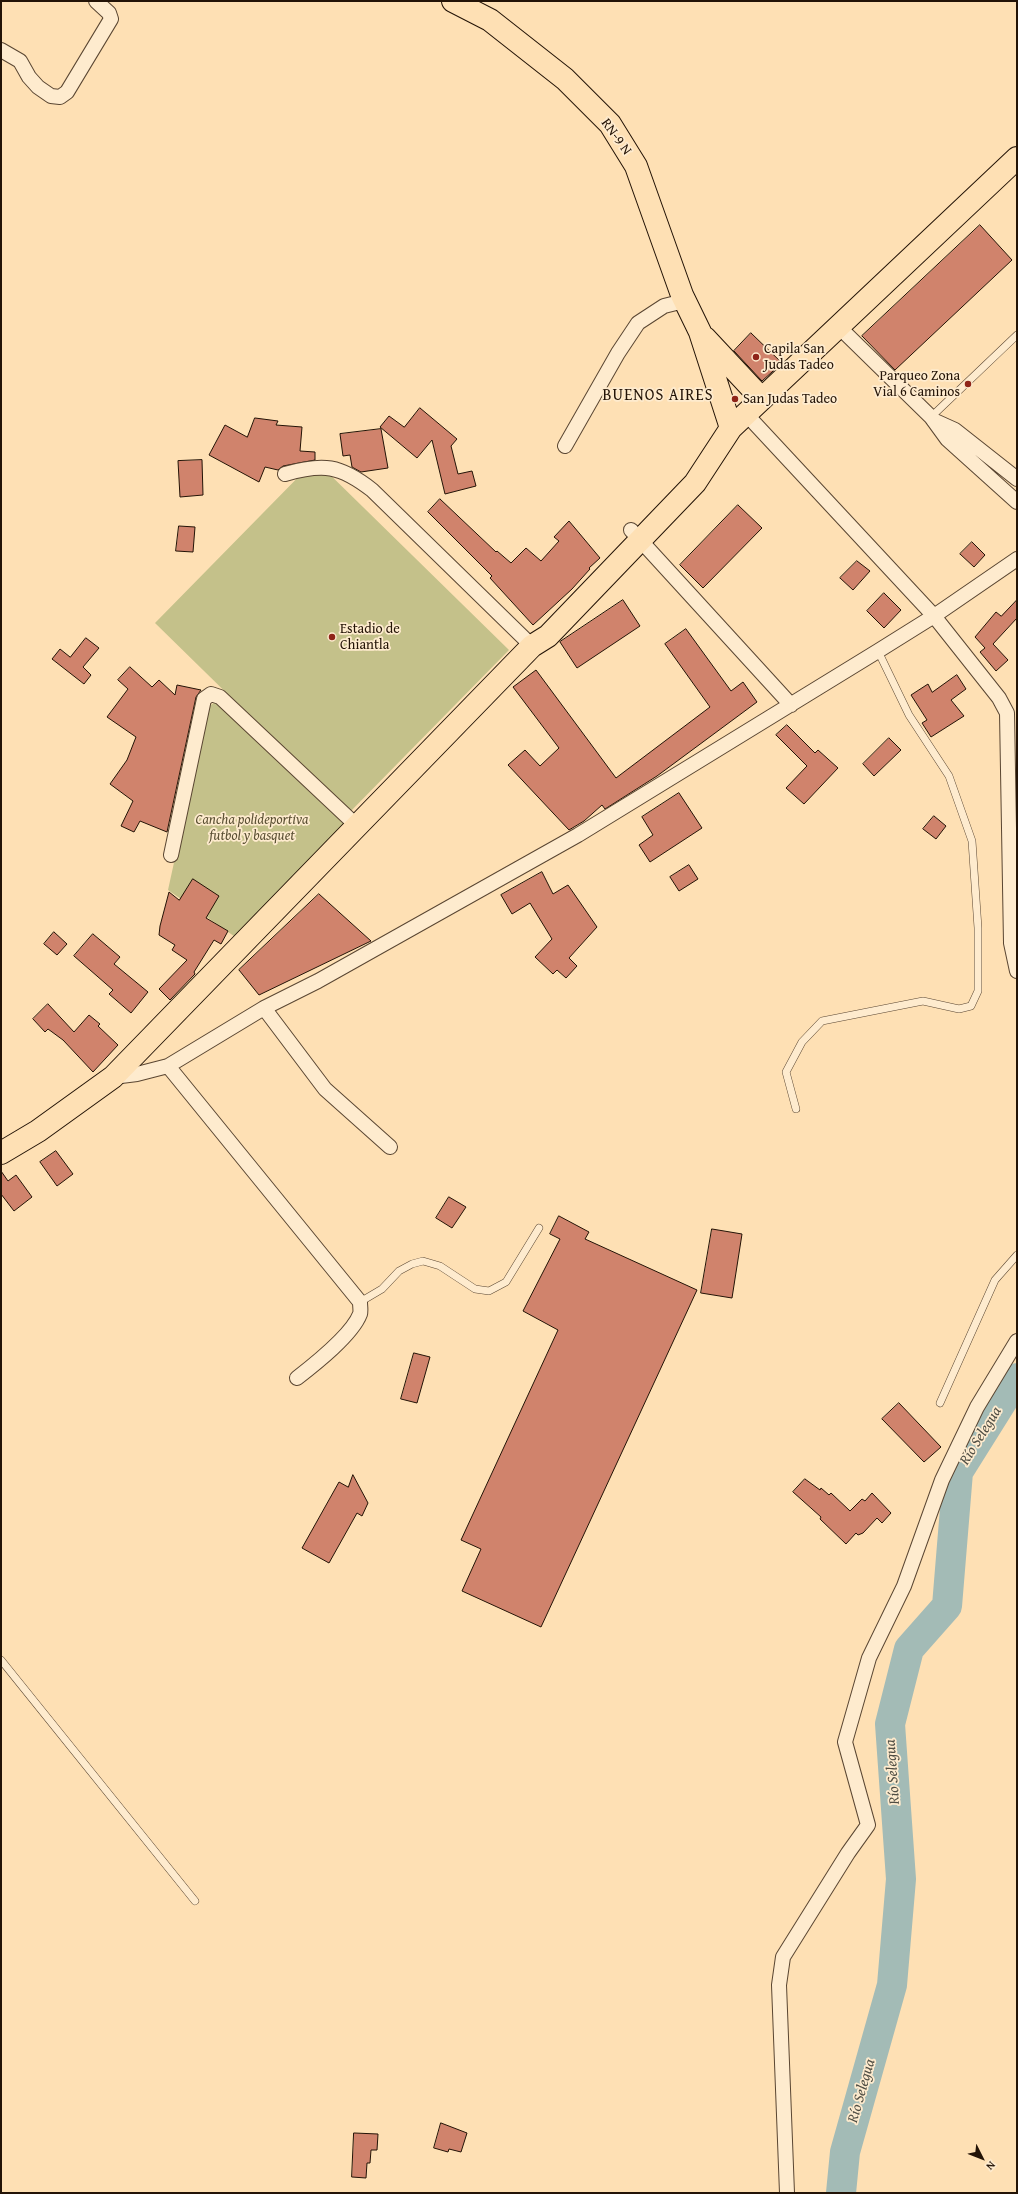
<!DOCTYPE html>
<html>
<head>
<meta charset="utf-8">
<style>
	body { margin:0 }
	#map { position:relative; width:1018px; height:2194px; overflow:hidden; background:#fee0b4; font-family:"Gentium Book Plus",serif }
	canvas { display:block }
	.frame { position:absolute; inset:0; border:2px solid #231306; pointer-events:none }
	.north { position:absolute; left:962px; top:2138px; width:40px; height:40px; -webkit-text-stroke:3px #feebce; paint-order:stroke; rotate:132deg; font-size:11px; font-weight:700; line-height:16px; text-align:center; color:#231306 }
	.north::after { content:''; display:block; margin:auto; width:14px; height:18px; background:#231306; clip-path:polygon(50% 0,100% 100%,50% 72%,0 100%) }
</style>
</head>
<body>
<div id="map">
<canvas width="1018" height="2194"></canvas>
<div class="frame"></div>
<div class="north">N</div>
</div>
<script>
const ctx = document.querySelector('canvas').getContext('2d');
ctx.lineJoin = 'round';
function fill(path, color) {
  ctx.fillStyle = color;
  ctx.fill(path, 'evenodd');
}
function trace(path, color, width, dash) {
  ctx.strokeStyle = color;
  ctx.lineWidth = width;
  ctx.lineCap = dash ? 'butt' : 'round';
  ctx.setLineDash(dash || []);
  ctx.stroke(path);
}
function drawText(font, color, halo, rows, align = 'center') {
  ctx.font = font + ' "Gentium Book Plus",serif';
  ctx.lineWidth = 3.5;
  ctx.setLineDash([]);
  ctx.textBaseline = 'middle';
  ctx.strokeStyle = halo;
  ctx.fillStyle = color;
  for (const [text, x, y, turn = 0] of rows) {
    ctx.save();
    ctx.translate(x, y);
    ctx.rotate((+turn || 0) * Math.PI / 180);
    ctx.textAlign = isNaN(turn) ? turn : align;
    if (halo) ctx.strokeText(text, 0, 0);
    ctx.fillText(text, 0, 0);
    ctx.restore();
  }
}
const green = new Path2D(`
	M315,460L509,650L349,813L155,623Z
	M218,700L351,825L241,941L168,890L208,707Z`);
const river = new Path2D(`
	M841,2193L845,2152L892,1985L901,1879L890,1724L909,1649L947,1606L958,1472L1017,1378`);
const building = new Path2D(`
	M980,225L1012,260L895,370L862,336Z
	M751,333L782,363L762,381L734,351Z
	M420,408L457,439L451,446L458,474L472,471L476,486L445,494L432,440L417,458L380,427L389,416L404,427Z
	M255,418L278,421L276,425L302,427L300,451L315,452V460L283,466L278,470L265,467L259,482L209,455L225,425L247,437Z
	M381,429L388,468L361,472L352,467L350,455L343,456L340,434Z
	M202,460L203,495L180,497L178,461Z
	M440,499L496,552L497,551L511,563L526,548L541,561L559,541L554,537L569,521L600,558L589,568L590,569L572,589L533,625L490,578L492,576L428,512Z
	M738,505L762,528L703,588L680,565Z
	M179,526L195,527L193,552L176,551Z
	M972,542L985,555L974,567L960,554Z
	M857,561L870,571L853,590L840,578Z
	M884,593L901,610L884,628L867,611Z
	M623,600L640,626L577,668L560,642Z
	M1017,600V618L993,644L1008,660L996,671L980,652L985,648L975,637L996,612L1001,616Z
	M686,629L731,691L743,682L757,702L657,776L605,809L602,805L584,821L569,830L508,765L525,750L540,766L559,748L513,687L536,670L616,778L710,707L665,644Z
	M86,638L99,648L83,667L91,675L84,684L52,659L60,649L70,657Z
	M130,667L152,687L159,680L175,695L177,685L201,690L196,697L167,832L140,821L134,832L121,826L133,801L110,784L127,760L136,737L107,717L128,689L118,680Z
	M957,675L966,689L951,700L964,716L931,737L922,723L927,720L911,695L928,684L932,692Z
	M787,725L815,753L818,750L838,768L804,804L786,788L807,766L776,735Z
	M889,738L901,750L874,776L863,764Z
	M679,793L702,828L650,862L639,845L653,835L642,817Z
	M934,816L946,826L936,839L923,829Z
	M689,865L698,879L679,891L670,877Z
	M542,872L553,894L568,885L597,927L569,958L577,966L566,978L557,970L553,974L535,957L552,939L530,903L512,914L501,895Z
	M193,879L219,896L206,918L228,931L221,944L214,940L194,972L195,974L170,1000L159,989L187,960L172,950L175,945L159,935L160,926L169,892L179,900Z
	M319,894L371,941L259,995L239,970Z
	M54,932L67,944L57,955L44,944Z
	M93,934L120,957L114,964L148,992L131,1013L109,994L113,990L74,956Z
	M48,1004L74,1032L89,1015L100,1024L98,1026L118,1045L93,1072L63,1040L48,1029L45,1032L33,1019Z
	M56,1151L73,1174L57,1186L40,1162Z
	M1,1171L8,1181L16,1175L32,1197L14,1211L1,1194Z
	M449,1197L466,1207L452,1228L436,1218Z
	M559,1216L589,1232L585,1239L697,1290L541,1627L462,1591L481,1549L461,1540L558,1330L523,1311L560,1239L550,1234Z
	M712,1229L742,1234L732,1298L701,1293Z
	M414,1353L430,1357L417,1403L401,1399Z
	M899,1403L941,1447L924,1462L882,1419Z
	M353,1475L368,1503L362,1516L357,1513L329,1563L302,1548L339,1482L348,1487Z
	M805,1479L820,1490L821,1488L829,1495L831,1493L850,1511L862,1499L865,1501L872,1493L891,1513L882,1523L877,1518L863,1533L858,1535L856,1533L846,1544L820,1519L821,1517L793,1492Z
	M441,2123L467,2133L461,2152L449,2149L448,2152L434,2148Z
	M354,2133L378,2134L377,2150H371L370,2163H367L366,2178L352,2177Z`);
const service = new Path2D(`
	M931,417L1017,335
	M796,1109L786,1072L802,1042L822,1021L923,1001L959,1009L971,1006L978,991V928L972,841L949,776L909,715L878,651
	M360,1302L382,1289L399,1271L412,1264L423,1261L440,1266L475,1289L489,1291L506,1282L539,1228
	M940,1403L995,1280L1017,1255
	M1,1660L195,1901`);
const minor = new Path2D(`
	M1,50L20,61L29,77L38,87L51,96L60,97L67,92L111,19L109,13L96,1
	M838,326L931,417L947,439L1017,502
	M746,414L934,616L999,698L1007,713L1011,943L1017,971
	M935,421L955,430L1017,479
	M565,446L618,353L638,323L664,306L684,301
	M285,474C323,463 340,465 372,490L532,646
	M631,530L791,705
	M171,855L204,699L211,694L220,697L357,826
	M264,1008L325,1089L390,1147
	M168,1066L360,1302C360,1306 361,1311 360,1314C352,1335 315,1364 297,1378
	M113,1077L137,1074L168,1066L264,1008L318,981L578,835L878,651L934,616L1017,559
	M787,2193L779,1985L783,1957L848,1853L868,1825L845,1742L869,1658L904,1586L942,1480L977,1407L1017,1341`);
const primary = new Path2D(`
	M453,1L490,20L565,79L610,124L636,166L682,295L700,332L731,428
	M705,338L761,398
	M1,1153L38,1131L113,1077L532,646L548,636L695,483L731,428L1017,158`);
const markers = [
	[756,357,4,"#8f2418"],
	[968,384,4,"#8f2418"],
	[735,399,4,"#8f2418"],
	[332,637,4,"#8f2418"]
];
const streetNames = [
	["RN-9 N",616,137,54]
];
const poiNames = [
	["Capila San",764,349],
	["Judas Tadeo",764,365],
	["Parqueo Zona",960,376,"right"],
	["Vial 6 Caminos",960,392,"right"],
	["San Judas Tadeo",743,399],
	["Estadio de",340,629],
	["Chiantla",340,645]
];
const parkNames = [
	["Cancha polideportiva",252,820],
	["futbol y basquet",252,836]
];
const waterNames = [
	["Río Selegua",981,1436,-58],
	["Río Selegua",893,1772,-94],
	["Río Selegua",862,2091,-74]
];
const quarterNames = [
	["BUENOS AIRES",658,396]
];
fill(green, '#c4c18a');
trace(river, '#a3bbb6', 30);
fill(building, '#d0836c');
trace(building, '#231306', 1);
trace(service, '#5a4632', 8);
trace(minor, '#5a4632', 16);
trace(primary, '#231306', 24);
trace(service, '#feebce', 7);
trace(minor, '#feebce', 14);
trace(primary, '#fee0b4', 22);
for (const [x, y, r, color] of markers) {
  const dot = new Path2D();
  dot.arc(x, y, r, 0, 2 * Math.PI);
  ctx.fillStyle = color;
  ctx.fill(dot);
  trace(dot, '#feebce', 1.5);
}
drawText('14px', '#231306', '#feebce', streetNames);
drawText('14px', '#231306', '#feebce', poiNames, 'left');
drawText('italic 14px', '#5b5034', '#feebce', parkNames);
drawText('italic 15px', '#504e44', '#feebce', waterNames);
ctx.letterSpacing = '1px';
drawText('16px', '#231306', '#feebce', quarterNames);
ctx.letterSpacing = '0px';
</script>
</body>
</html>
